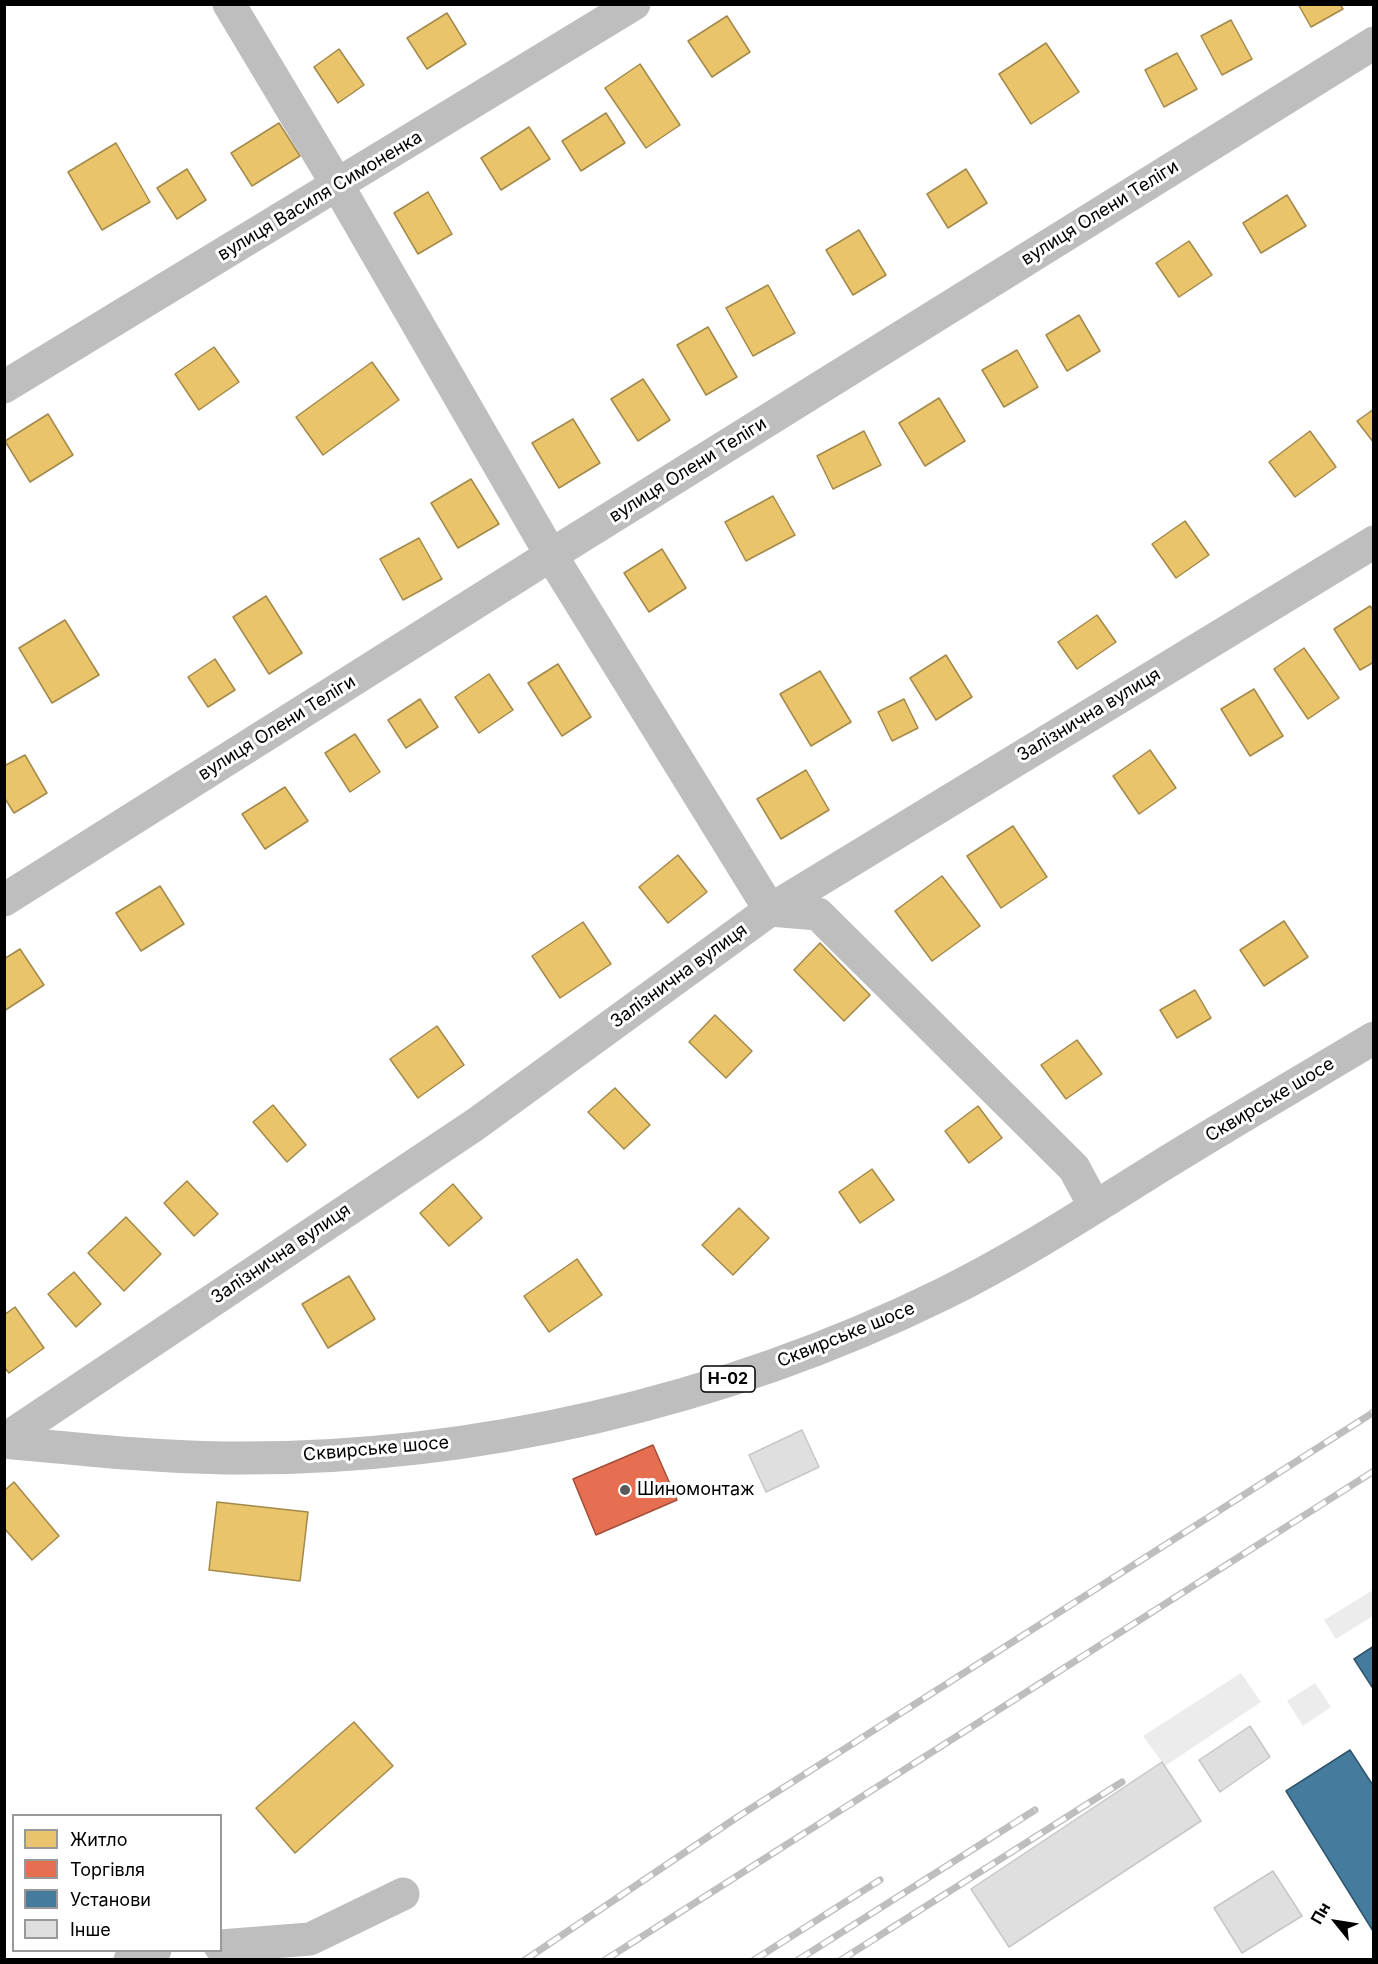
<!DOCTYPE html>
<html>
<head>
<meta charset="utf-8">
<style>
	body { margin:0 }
	#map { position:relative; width:1378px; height:1964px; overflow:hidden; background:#fff; font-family:Inter,sans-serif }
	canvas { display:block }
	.frame { position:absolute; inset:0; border:6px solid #000; pointer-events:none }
	.legend { position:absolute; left:12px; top:1814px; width:210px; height:138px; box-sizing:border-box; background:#fff; border:2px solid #999; margin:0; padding:8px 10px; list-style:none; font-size:18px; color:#000 }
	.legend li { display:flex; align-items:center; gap:12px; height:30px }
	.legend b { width:30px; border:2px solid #999 }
	.north { position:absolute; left:1306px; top:1892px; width:60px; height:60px; -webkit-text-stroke:4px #fff; paint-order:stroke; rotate:300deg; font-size:16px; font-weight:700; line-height:24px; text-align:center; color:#000 }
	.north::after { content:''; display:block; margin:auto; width:21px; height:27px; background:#000; clip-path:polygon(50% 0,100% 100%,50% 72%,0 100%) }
</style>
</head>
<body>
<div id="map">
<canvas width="1378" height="1964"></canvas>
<div class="frame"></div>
<ul class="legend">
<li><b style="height:16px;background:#e9c46a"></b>Житло</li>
<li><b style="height:16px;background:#e76f51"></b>Торгівля</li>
<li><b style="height:16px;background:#457b9d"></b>Установи</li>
<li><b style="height:16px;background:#dfdfdf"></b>Інше</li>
</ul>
<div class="north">Пн</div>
</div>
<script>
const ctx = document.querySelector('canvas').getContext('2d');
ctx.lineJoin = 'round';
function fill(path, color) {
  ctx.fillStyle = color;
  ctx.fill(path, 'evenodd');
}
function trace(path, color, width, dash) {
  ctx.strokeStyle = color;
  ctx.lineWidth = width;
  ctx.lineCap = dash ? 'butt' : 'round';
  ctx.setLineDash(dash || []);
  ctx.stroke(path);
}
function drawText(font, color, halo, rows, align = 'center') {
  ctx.font = font + ' Inter,sans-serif';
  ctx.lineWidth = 6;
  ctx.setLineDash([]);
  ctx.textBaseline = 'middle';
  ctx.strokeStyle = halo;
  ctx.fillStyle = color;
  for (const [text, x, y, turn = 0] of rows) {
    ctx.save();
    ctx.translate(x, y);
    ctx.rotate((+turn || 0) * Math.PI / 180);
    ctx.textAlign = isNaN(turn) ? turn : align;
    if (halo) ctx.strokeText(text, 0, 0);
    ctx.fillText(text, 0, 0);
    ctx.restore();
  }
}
const green = new Path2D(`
	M1373,1590V1616L1336,1639L1324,1620Z
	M1241,1673L1261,1702L1165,1766L1143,1736Z
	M1315,1683L1331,1707L1303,1726L1287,1701Z`);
const homes = new Path2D(`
	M1298,4H1340L1343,9L1311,27Z
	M447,13L466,44L427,69L407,38Z
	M727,16L750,52L712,77L688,41Z
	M1231,20L1252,59L1222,75L1201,36Z
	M1046,43L1079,92L1031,124L999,74Z
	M339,49L364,85L338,103L314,67Z
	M1177,53L1197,89L1164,107L1145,70Z
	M640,64L680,125L646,148L605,88Z
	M606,113L625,143L581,171L562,141Z
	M279,123L300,156L252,186L231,153Z
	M529,127L550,159L501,190L481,158Z
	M116,143L150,202L102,230L68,172Z
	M187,169L206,200L177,219L157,188Z
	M966,169L987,203L948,228L927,194Z
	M428,192L452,234L418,254L394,213Z
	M1287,195L1306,226L1261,253L1243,223Z
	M859,230L886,275L853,295L826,250Z
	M1189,241L1212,275L1179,297L1156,263Z
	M768,285L795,333L753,356L726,308Z
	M1079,315L1100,351L1067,371L1046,335Z
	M708,327L737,377L706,395L677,345Z
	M214,347L239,382L199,410L175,374Z
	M1017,350L1038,387L1004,407L982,370Z
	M372,362L399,400L323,455L296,417Z
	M643,379L670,420L638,441L611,399Z
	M939,398L965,441L925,466L899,423Z
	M1374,409V443L1357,421Z
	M48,414L73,455L30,482L5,441Z
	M573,419L600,463L559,488L532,443Z
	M864,431L881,465L833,489L817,456Z
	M1310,431L1336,467L1295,497L1269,462Z
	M471,479L499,524L458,548L431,503Z
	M773,496L795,535L746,561L725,522Z
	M1185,521L1209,555L1176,578L1152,544Z
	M419,538L442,579L403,600L380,559Z
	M662,549L686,588L649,612L624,573Z
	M266,596L302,653L269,674L233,617Z
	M1370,606L1374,611V662L1360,670L1334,629Z
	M1097,615L1116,642L1077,669L1058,642Z
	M65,620L99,675L52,703L19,648Z
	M1304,648L1339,698L1308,719L1274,669Z
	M946,655L972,697L936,720L910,678Z
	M215,659L235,690L208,707L188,677Z
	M558,664L591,717L562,736L528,683Z
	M820,671L851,722L811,746L780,694Z
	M489,674L513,710L479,733L455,697Z
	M1254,689L1283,736L1250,756L1221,709Z
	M420,699L438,727L406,748L388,720Z
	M904,699L918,728L892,741L878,712Z
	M355,734L380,772L350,792L325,753Z
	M1150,750L1176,788L1139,814L1113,776Z
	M25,755L47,793L14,813L4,797V766Z
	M806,770L829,810L781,839L757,799Z
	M285,787L308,821L265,849L242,814Z
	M1013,826L1047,877L1001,908L967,856Z
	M678,855L707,892L668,923L639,887Z
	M942,876L980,926L932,961L895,911Z
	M160,886L184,924L141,951L116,913Z
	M1284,921L1308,957L1264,986L1240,950Z
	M583,922L611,964L560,998L532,956Z
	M820,943L870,995L844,1021L794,970Z
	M20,949L44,985L4,1011V959Z
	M1195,990L1211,1018L1177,1038L1160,1010Z
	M715,1015L752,1051L726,1078L689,1042Z
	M437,1026L464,1065L418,1098L390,1059Z
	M1077,1040L1102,1074L1066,1099L1041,1065Z
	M615,1088L650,1125L624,1149L588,1112Z
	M273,1105L306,1145L287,1162L253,1122Z
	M978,1106L1002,1138L969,1163L945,1131Z
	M872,1169L894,1200L860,1223L839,1192Z
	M187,1181L218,1214L194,1236L164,1203Z
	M453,1184L482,1218L449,1246L420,1213Z
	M739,1208L769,1238L733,1275L702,1245Z
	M126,1217L161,1254L124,1291L88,1253Z
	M577,1259L602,1295L549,1332L524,1296Z
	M74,1272L101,1304L76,1327L48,1294Z
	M349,1276L375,1319L328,1348L302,1304Z
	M15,1307L44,1348L9,1373L4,1367V1315Z
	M14,1482L59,1536L32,1560L4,1528V1491Z
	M217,1502L308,1512L300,1581L209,1570Z
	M354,1722L393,1766L295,1853L256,1808Z`);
const shops = new Path2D(`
	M653,1445L677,1500L596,1535L573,1479Z`);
const public = new Path2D(`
	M1374,1646V1690L1354,1659Z
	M1350,1750L1374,1787L1373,1931L1286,1791Z`);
const building = new Path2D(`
	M802,1430L819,1467L766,1492L749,1455Z
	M1250,1726L1270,1757L1220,1792L1199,1760Z
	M1162,1762L1201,1821L1009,1947L971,1889Z
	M1273,1871L1302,1916L1242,1953L1214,1908Z`);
const minor = new Path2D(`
	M229,4L338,186L551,555L770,910L818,914L1074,1168L1095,1207
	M4,387L634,4
	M4,900L551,555L1374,43
	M4,1440L476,1124L770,910L1374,542
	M220,1946L310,1939L403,1894
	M130,1960L155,1950`);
const major = new Path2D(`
	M4,1442C78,1449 151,1457 225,1458C470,1461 723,1402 943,1294C1018,1257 1089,1211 1159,1167C1230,1123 1302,1081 1374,1038`);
const rail = new Path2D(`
	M525,1960L739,1816L1374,1412
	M605,1960L1374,1471
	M754,1960L880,1880
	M798,1960L1035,1810
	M841,1960L1122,1782`);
const markers = [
	[625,1490,6,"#595959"]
];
const shields = [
	[728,1379,54]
];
const shieldNames = [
	["Н-02",728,1379]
];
const streetNames = [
	["вулиця Василя Симоненка",320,196,-31],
	["вулиця Олени Теліги",1100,213,-32],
	["вулиця Олени Теліги",688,470,-32],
	["Залізнична вулиця",1089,715,-31],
	["вулиця Олени Теліги",277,728,-32],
	["Залізнична вулиця",679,976,-36],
	["Сквирське шосе",1270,1100,-31],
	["Залізнична вулиця",281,1254,-34],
	["Сквирське шосе",846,1335,-22],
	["Сквирське шосе",376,1449,-5]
];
const poiNames = [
	["Шиномонтаж",637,1490]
];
fill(green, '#ececec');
fill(homes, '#e9c46a');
trace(homes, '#a3894a', 1.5);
fill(shops, '#e76f51');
trace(shops, '#a24e39', 1.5);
fill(public, '#457b9d');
trace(public, '#30566e', 1.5);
fill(building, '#dfdfdf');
trace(building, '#c7c7c7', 1.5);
trace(minor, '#bebebe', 33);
trace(major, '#bebebe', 33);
trace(rail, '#bebebe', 7);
trace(rail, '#fff', 4.5, [14]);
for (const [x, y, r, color] of markers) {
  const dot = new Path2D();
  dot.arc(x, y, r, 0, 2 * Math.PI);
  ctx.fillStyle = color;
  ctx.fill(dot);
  trace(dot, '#fff', 2);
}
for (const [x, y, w] of shields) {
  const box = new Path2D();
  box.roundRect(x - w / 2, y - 13, w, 26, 4.5);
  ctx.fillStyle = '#fff';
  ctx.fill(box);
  trace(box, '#000', 1.5);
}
drawText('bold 16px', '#000', null, shieldNames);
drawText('18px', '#000', '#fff', streetNames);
drawText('18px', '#000', '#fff', poiNames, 'left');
</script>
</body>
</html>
